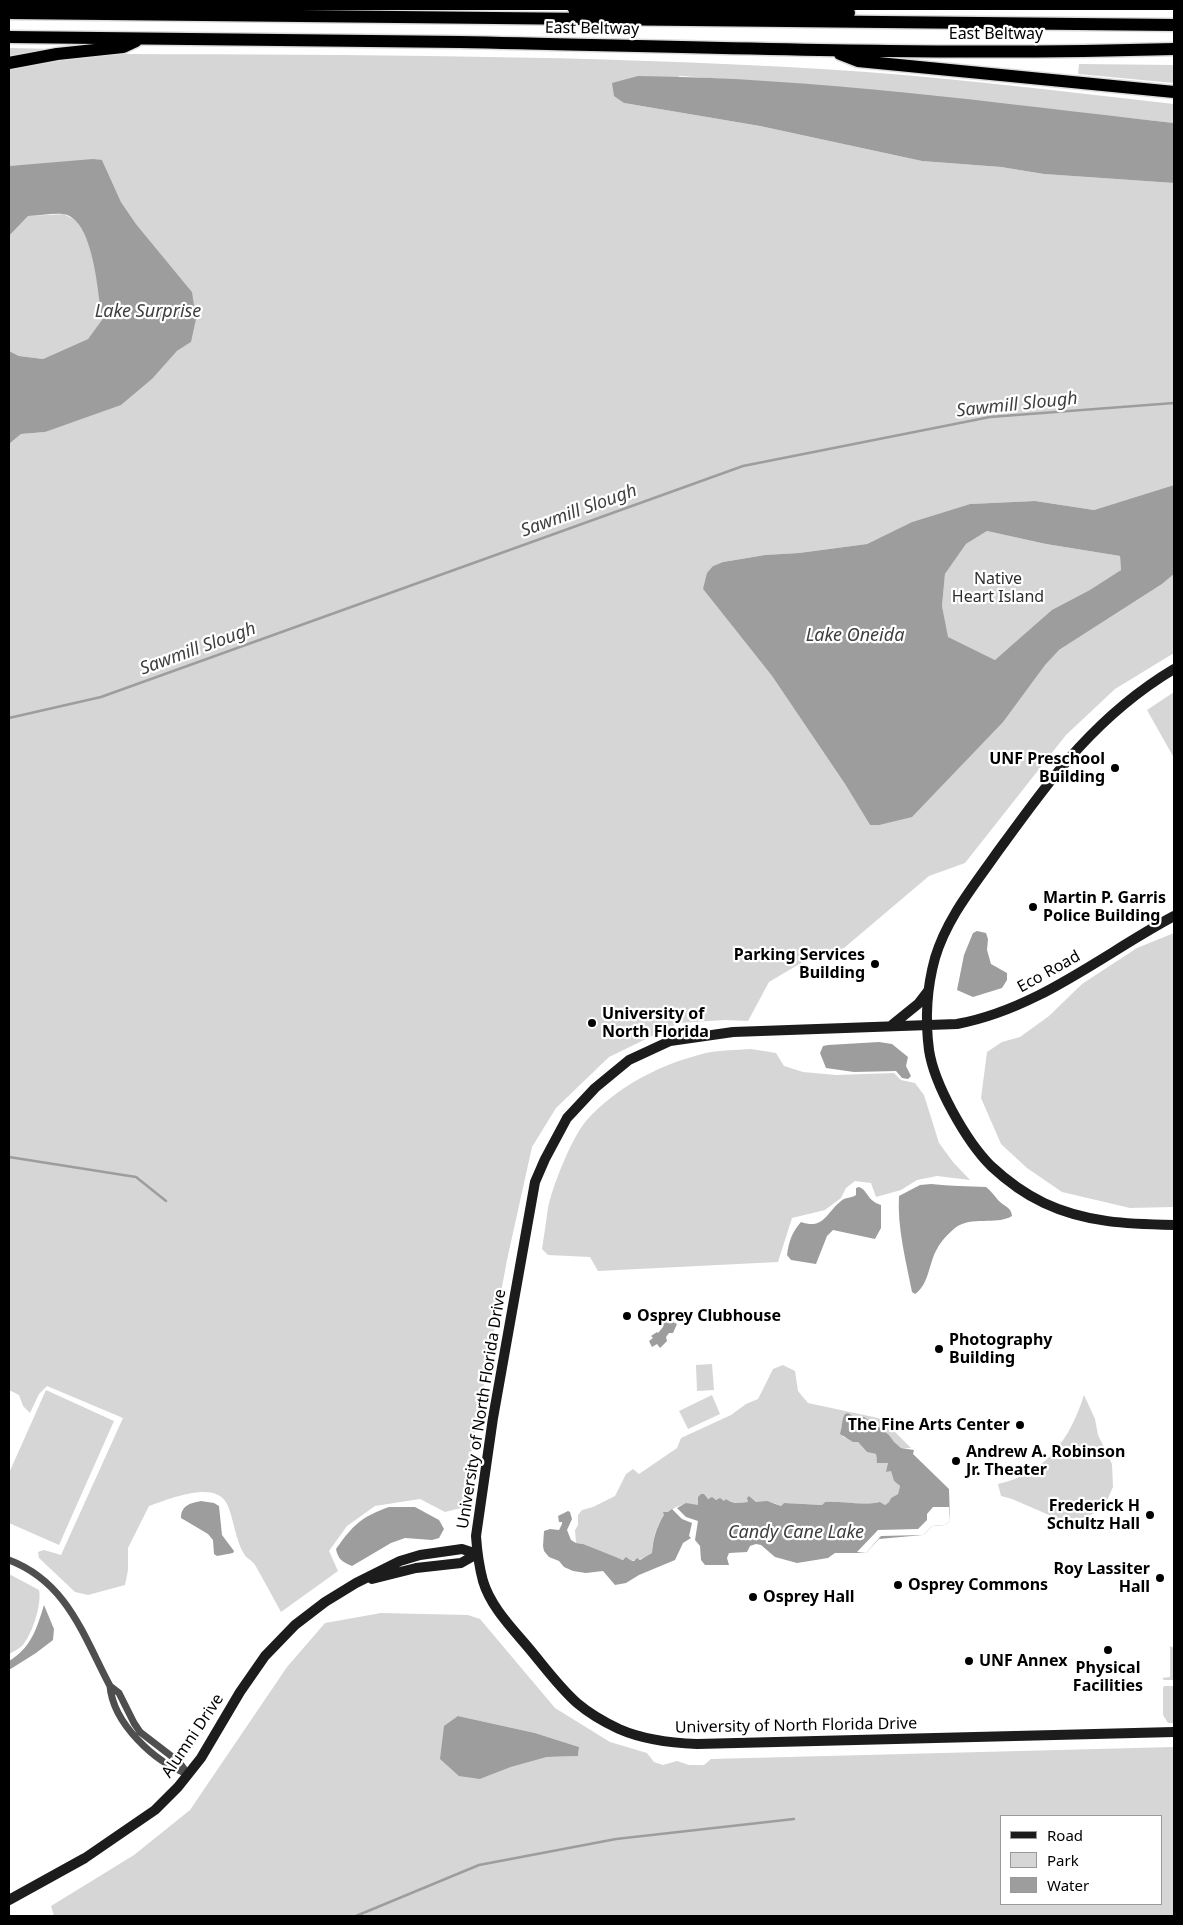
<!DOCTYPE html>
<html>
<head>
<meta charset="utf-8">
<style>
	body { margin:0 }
	#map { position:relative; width:1183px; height:1925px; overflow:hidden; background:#fff; font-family:"Noto Sans",sans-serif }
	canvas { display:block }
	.frame { position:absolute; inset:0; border:10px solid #000; pointer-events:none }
	.legend { position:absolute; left:1000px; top:1815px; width:162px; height:90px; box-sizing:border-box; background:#fff; border:1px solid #999; margin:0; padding:6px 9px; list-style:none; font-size:15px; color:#000 }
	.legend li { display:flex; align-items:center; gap:10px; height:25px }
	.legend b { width:25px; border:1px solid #999 }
</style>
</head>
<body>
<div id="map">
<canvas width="1183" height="1925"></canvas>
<div class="frame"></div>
<ul class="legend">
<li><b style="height:6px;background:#1c1c1c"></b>Road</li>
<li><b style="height:14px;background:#d6d6d6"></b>Park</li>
<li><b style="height:14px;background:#9d9d9d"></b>Water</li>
</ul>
</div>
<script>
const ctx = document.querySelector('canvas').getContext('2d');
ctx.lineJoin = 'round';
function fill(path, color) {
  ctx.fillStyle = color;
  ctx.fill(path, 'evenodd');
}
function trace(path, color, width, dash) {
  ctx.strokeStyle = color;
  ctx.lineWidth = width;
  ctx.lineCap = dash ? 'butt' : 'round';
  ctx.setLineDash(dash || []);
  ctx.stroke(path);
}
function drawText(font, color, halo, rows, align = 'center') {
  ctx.font = font + ' "Noto Sans",sans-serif';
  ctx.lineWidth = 4.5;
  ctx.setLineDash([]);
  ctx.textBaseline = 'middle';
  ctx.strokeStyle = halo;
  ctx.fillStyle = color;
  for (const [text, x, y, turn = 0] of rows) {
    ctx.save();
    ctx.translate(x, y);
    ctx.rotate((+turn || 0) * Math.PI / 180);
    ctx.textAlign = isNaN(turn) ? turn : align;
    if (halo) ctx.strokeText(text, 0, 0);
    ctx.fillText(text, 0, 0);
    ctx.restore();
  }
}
const green = new Path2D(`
	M9,48L54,49L9,59Z
	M124,54C356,55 590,55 822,69C940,76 1057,91 1174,104V123L853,88L680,76L624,103L760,126L922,161L1001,167L1044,174L1174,183V485L1094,510L1035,501L970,504L912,522L867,544L799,553L765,555L723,562L713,566L703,589L772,676L845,784L870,825L1059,650L1162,584L1174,574V653L1115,689L1066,735L965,863L929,876L844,948L806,960L769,982L748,1021L725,1020L679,1023L609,1057L556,1108L532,1147L507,1260L461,1508L445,1512L420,1499L375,1506L347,1526L329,1551L338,1571L281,1612C272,1596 264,1580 255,1565C252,1560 247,1559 244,1554C235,1539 234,1519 227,1504C215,1479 167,1500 149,1506L128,1548V1570L125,1585L88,1595L75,1592L39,1558L38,1552L44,1550L61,1555L123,1418L47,1386L39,1394L30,1413L23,1406L19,1395L9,1390V444L21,434L45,432L153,378L177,351L191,342L192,292L136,224L121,202L102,160L9,166V67L80,56Z
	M1079,64L1174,65V83L1078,74Z
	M64,214C68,217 74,218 77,222C96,246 98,291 103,320L88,339L43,359L19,356L9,351V236L28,216Z
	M987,531L1046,544L1120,556L1121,570L1019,640L995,660L947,637L942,606L945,574L966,544Z
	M1174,692V758L1147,710Z
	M1174,933V1207L1130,1208L1062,1192L1027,1168L1001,1144L981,1098L987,1052L1002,1042L1020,1037L1049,1016L1082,984L1137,948Z
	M751,1049L776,1053L784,1066L803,1072L836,1075L894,1073L901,1080L915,1083L924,1095L939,1143L953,1162L970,1180L937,1176L917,1180L901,1190L876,1197L871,1183L855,1181L846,1188L841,1198L825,1210L792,1218L778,1262L598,1271L590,1257L548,1255L542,1249C544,1236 546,1222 548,1208C552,1187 572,1137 586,1121C617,1086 661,1064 706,1053C720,1050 737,1050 751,1049Z
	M712,1364L714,1390L697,1391L696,1365Z
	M783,1365L795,1371L798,1391L808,1403L878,1418L885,1422L911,1448H901L894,1443L889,1435L875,1424L864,1417L856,1418L848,1413L845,1414L841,1429L843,1437L858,1442L867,1452L876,1454V1459L882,1463L885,1462L888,1463L887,1472L891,1470L894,1481L900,1486L898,1494L891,1498L889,1502L885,1505L880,1502C862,1506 843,1501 825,1502L822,1505L784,1503L781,1506L774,1503L756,1502L749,1496V1502L740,1503L698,1497V1505C693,1506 686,1504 682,1505C660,1511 653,1533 652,1553C635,1566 616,1559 598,1551C590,1548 584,1543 576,1543L575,1530L578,1525V1515L582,1510L593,1507L615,1496L626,1474L633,1469L639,1474L677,1448L681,1438L731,1415L746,1404L758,1399L773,1369Z
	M46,1390L114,1421L59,1545L9,1523V1473Z
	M712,1395L720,1414L688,1429L679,1411Z
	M1084,1395L1095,1419L1098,1435L1112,1464L1113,1487L1104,1507L1084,1519L1071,1520L1056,1518L1012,1499L1001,1496L998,1484C1046,1474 1070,1439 1084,1395Z
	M9,1574L39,1590C42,1604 32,1635 22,1646C18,1649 13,1652 9,1654Z
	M381,1613L468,1615L480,1619L555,1708L610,1742L647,1753L654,1762L663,1765L677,1761L689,1765H704L711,1759L1174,1747V1916H54L51,1906L134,1855L190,1810L287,1667L325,1623ZM458,1716L535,1733L579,1747L578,1756L547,1757L511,1767L480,1779ZM1002,1816H1162V1904H1002Z
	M1170,1646L1174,1648V1680H1164L1162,1678L1170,1677Z
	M1164,1686H1174V1723H1168L1163,1715V1688Z`);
const water = new Path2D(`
	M638,76C818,78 996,103 1174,123V183L1044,174L1001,167L922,161L760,126L624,103L614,96L612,83Z
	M93,159L102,160L121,202L136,224L192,292L196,319L191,342L177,351L153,378L121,405L45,432L21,434L9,444V351L19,356L43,359L88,339L102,320C98,295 94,218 63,214C52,213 39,216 28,216L9,236V166Z
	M1174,485V574L1162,584L1059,650L1045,665L1003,722L912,817L879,825H870L845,784L772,676L703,589L707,573L713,566L723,562L765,555L799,553L867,544L912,522L970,504L1035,501L1094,510ZM987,531L1046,544L1120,556L1121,570L1090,590L1052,610L995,660L948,637L942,606L945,574L966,544Z
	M977,931L986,933L988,939L987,950L991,964L1007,973V980L1002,988L973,997L957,990L964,955L973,933Z
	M879,1042L892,1044L908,1057L906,1066L911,1076L908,1079L902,1078L896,1071L854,1072L826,1068L820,1053L823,1046L828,1045Z
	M931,1184C950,1186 968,1186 986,1187C991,1191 994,1195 998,1200C1004,1207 1011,1206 1012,1216C995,1226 972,1215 955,1228C948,1234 941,1241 937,1249C929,1262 929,1285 915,1294L912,1292C906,1261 897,1227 899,1196L920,1185Z
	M859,1187C868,1190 866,1200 881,1205V1228L875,1239L833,1230L827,1236L816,1264L791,1260L787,1255C789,1241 792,1232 801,1222C824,1230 826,1213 841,1201C845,1197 852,1198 856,1195V1188Z
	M667,1316L674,1317L673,1322L677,1324L673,1333H669L666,1337L667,1341L660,1348L657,1344L652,1347L649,1341L653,1338L651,1336L657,1332L658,1333L663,1327L661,1326L663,1320H666Z
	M848,1413L856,1418L864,1417L875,1424L889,1435L894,1442L901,1448L914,1450L913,1454L949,1489L950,1521L945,1525L932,1526L923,1535L879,1539L866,1553H835L828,1558L797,1563L775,1557L761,1545L756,1544L750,1546L747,1552L729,1553L727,1558L729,1565H705L701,1560L700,1546L695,1540L698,1521L686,1517L677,1508L686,1503L698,1505V1497L701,1494H704L708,1499L712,1497L716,1500L720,1498L724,1501L726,1499C731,1504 742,1503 748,1502L747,1498L749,1496L756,1502L767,1501L781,1506L784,1503L822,1505L825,1502C843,1501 862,1506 880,1502L885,1505L889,1502L891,1498L898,1494L900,1486L894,1481L891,1471L886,1472L888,1463H877L876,1454L867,1452L858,1442H853L840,1434C842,1428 842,1418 845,1414Z
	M201,1501L214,1503L219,1506L222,1535L234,1551L233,1553L217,1556L214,1554L213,1540L208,1534L181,1518C181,1505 191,1503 201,1501Z
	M389,1507H415L439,1520L444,1529L439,1538L432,1540L405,1538L391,1543L352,1566C342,1562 338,1559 336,1549C353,1525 361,1517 389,1507Z
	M672,1509L682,1519L692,1523L689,1536L691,1538L683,1543L675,1560L639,1575L626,1583L615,1585L603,1571L586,1573L573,1571L564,1567L559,1561L549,1557L544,1551L543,1546L544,1531L550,1529L559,1530L562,1524V1522H559L558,1516L568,1511L570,1512L572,1519L567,1530L571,1540L576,1543L583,1544L623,1560L626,1557L630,1560L634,1561L637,1558L640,1560L652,1553C653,1539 656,1528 664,1515L663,1512H668Z
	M44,1605L54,1629L53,1640L36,1653L9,1670V1661C31,1648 37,1628 44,1605Z
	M458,1716L535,1733L579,1747L578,1756L547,1757L511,1767L480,1779L459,1776L440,1759L444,1726Z`);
const pier = new Path2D(`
	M933,1507H949L950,1521L945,1525L932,1526L923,1535L881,1536L866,1553L857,1552L878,1530L918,1529L927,1520V1514Z`);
const stream = new Path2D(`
	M9,718L101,697L743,466L990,417L1174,403
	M9,1157L136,1177L166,1201
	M356,1916L479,1865L616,1839L794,1819`);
const street = new Path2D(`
	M9,1560C67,1582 83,1635 110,1686L119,1693L134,1723L140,1732L179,1762L188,1774
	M110,1686C113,1723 154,1762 188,1774`);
const secondary = new Path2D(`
	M1174,669C1094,717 1050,780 996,854C973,887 947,918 935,958C927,987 925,1019 929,1050C934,1084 966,1141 991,1166C1006,1180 1025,1194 1044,1203C1086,1223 1129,1224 1174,1225
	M1174,916C1103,954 1038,1009 957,1024L733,1032L670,1041L629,1060L595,1088L567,1118L545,1159L535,1182L493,1418L476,1536C477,1551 479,1566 483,1581C491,1608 514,1630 532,1652C546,1669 560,1688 577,1703C590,1714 604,1722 619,1729C644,1740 670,1743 697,1744L1174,1732
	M892,1025L918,1004L928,991
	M372,1579L416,1568L461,1563L477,1554
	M9,1900L85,1858L155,1810L178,1787L201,1758L240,1692L265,1656L295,1625L325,1602L356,1583L400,1561L420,1555L462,1549L477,1554`);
const highway = new Path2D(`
	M574,9L849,13
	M9,13L1174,25
	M9,37C159,38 309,39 460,42C698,47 936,56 1174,49
	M840,54L858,61L1174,92
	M9,63L57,54L123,47L136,41`);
const markers = [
	[1115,768,5,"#000"],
	[1033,907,5,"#000"],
	[875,964,5,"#000"],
	[592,1023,5,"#000"],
	[627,1316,5,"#000"],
	[939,1349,5,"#000"],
	[1020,1425,5,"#000"],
	[956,1461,5,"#000"],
	[1150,1515,5,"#000"],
	[1160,1578,5,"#000"],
	[898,1585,5,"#000"],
	[753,1597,5,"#000"],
	[1108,1650,5,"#000"],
	[969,1661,5,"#000"]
];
const streetNames = [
	["East Beltway",592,29,1],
	["East Beltway",996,34],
	["Eco Road",1049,972,-29],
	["University of North Florida Drive",482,1409,-81],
	["University of North Florida Drive",796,1726,-1],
	["Alumni Drive",193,1736,-56]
];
const parkNames = [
	["Native",998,579],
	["Heart Island",998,597]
];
const poiNames = [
	["UNF Preschool",1105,759,"right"],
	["Building",1105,777,"right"],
	["Martin P. Garris",1043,898],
	["Police Building",1043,916],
	["Parking Services",865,955,"right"],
	["Building",865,973,"right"],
	["University of",602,1014],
	["North Florida",602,1032],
	["Osprey Clubhouse",637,1316],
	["Photography",949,1340],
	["Building",949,1358],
	["The Fine Arts Center",1010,1425,"right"],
	["Andrew A. Robinson",966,1452],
	["Jr. Theater",966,1470],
	["Frederick H",1140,1506,"right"],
	["Schultz Hall",1140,1524,"right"],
	["Roy Lassiter",1150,1569,"right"],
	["Hall",1150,1587,"right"],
	["Osprey Commons",908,1585],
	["Osprey Hall",763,1597],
	["UNF Annex",979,1661],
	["Physical",1108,1668,"center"],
	["Facilities",1108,1686,"center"]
];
const waterNames = [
	["Lake Surprise",148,312],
	["Sawmill Slough",1017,405,-6],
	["Sawmill Slough",579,511,-20],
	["Lake Oneida",855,636],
	["Sawmill Slough",198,649,-20],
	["Candy Cane Lake",796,1533]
];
fill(green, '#d6d6d6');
fill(water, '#9d9d9d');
fill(pier, '#fff');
trace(stream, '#9d9d9d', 2.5);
trace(highway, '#dbdbdb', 15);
trace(street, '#4f4f4f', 7);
trace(secondary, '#1c1c1c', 10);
trace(highway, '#000', 12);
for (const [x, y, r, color] of markers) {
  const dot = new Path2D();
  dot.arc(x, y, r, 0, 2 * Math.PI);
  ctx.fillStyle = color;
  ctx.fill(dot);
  trace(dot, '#fff', 2);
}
drawText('16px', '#000', '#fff', streetNames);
drawText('16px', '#2d2d2d', '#fff', parkNames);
drawText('bold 16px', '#000', '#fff', poiNames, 'left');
drawText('italic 18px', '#3e3e3e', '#fff', waterNames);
</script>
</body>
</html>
